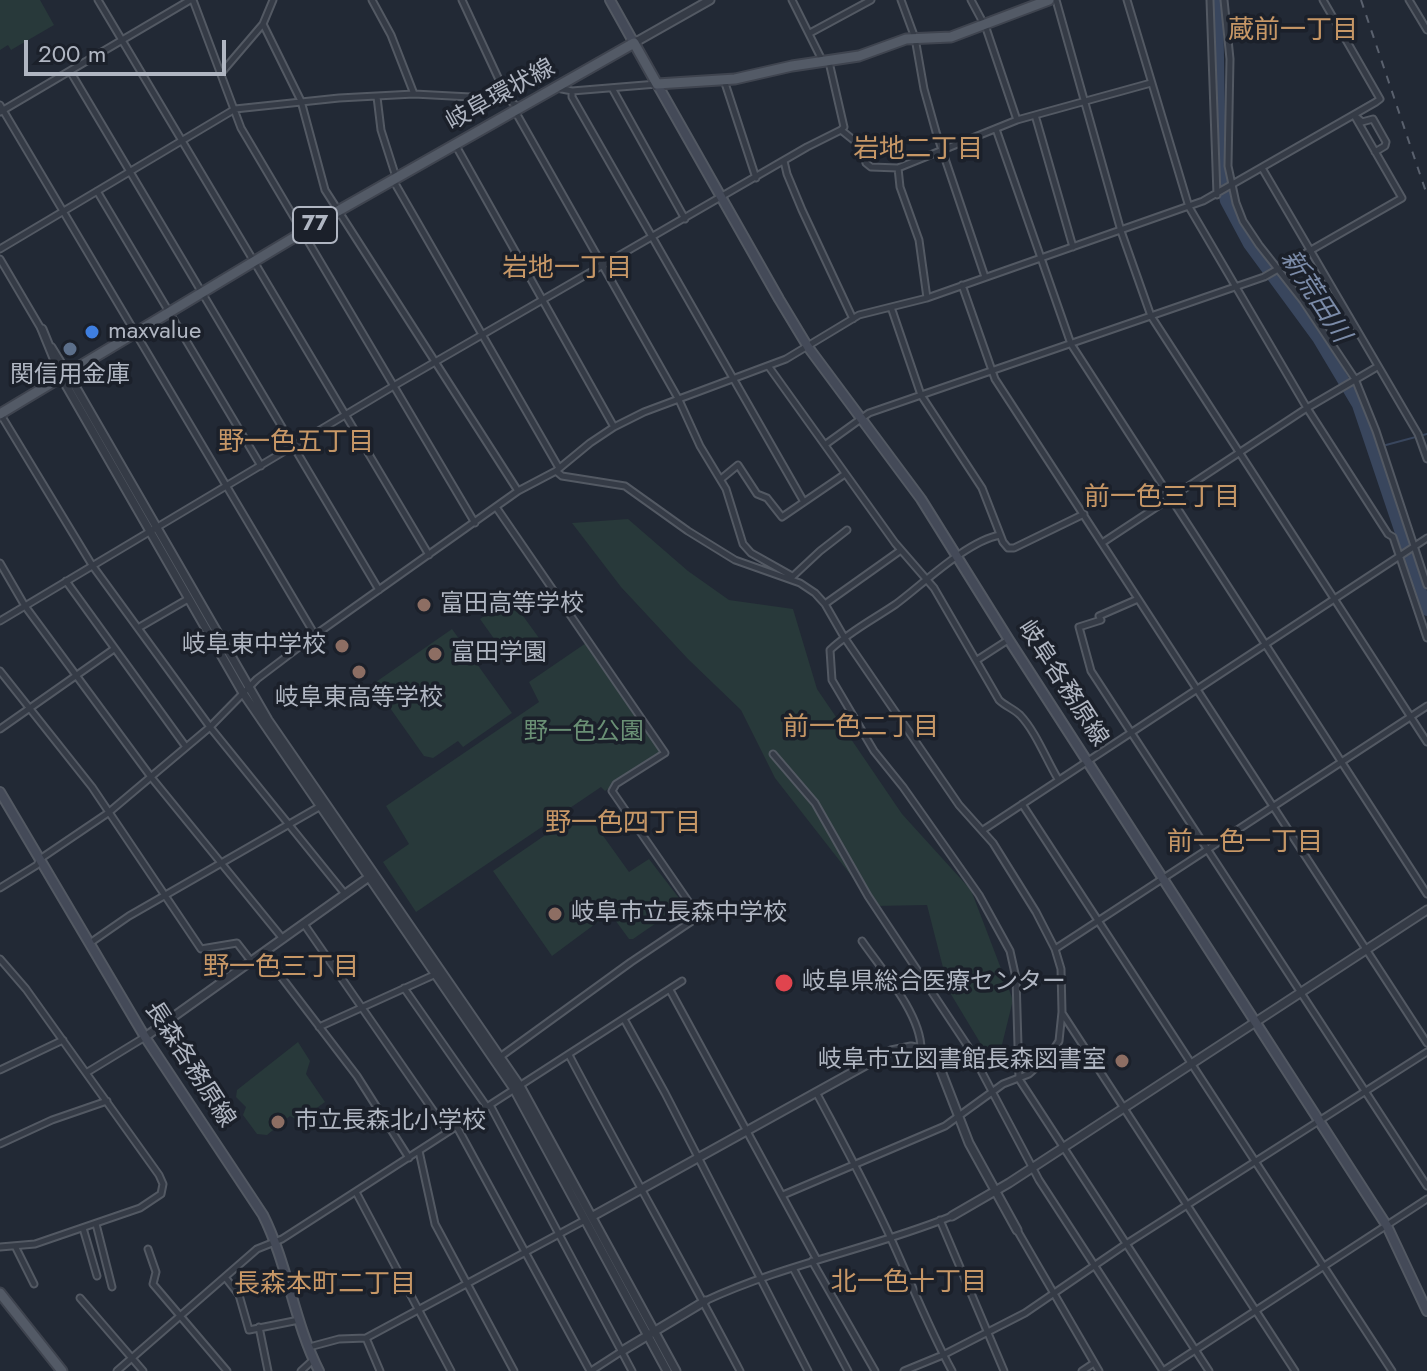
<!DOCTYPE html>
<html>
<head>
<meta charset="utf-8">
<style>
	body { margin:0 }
	#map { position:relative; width:1427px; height:1371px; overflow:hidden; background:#222935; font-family:Jost,sans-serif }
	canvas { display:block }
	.scale { position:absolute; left:24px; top:40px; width:202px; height:36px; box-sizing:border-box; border:4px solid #b0b6c2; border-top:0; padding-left:10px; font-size:24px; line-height:28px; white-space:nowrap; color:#b0b6c2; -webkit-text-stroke:6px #1b202a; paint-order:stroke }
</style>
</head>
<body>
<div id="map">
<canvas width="1427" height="1371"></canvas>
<div class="scale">200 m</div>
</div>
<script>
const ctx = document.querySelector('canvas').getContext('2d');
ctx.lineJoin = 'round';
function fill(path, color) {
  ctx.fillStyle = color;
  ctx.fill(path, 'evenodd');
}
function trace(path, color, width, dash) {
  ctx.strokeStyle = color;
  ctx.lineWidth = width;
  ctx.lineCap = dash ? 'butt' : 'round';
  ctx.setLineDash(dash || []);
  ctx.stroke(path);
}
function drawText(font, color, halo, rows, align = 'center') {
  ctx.font = font + ' Jost,"Noto Sans JP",sans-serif';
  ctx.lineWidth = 7;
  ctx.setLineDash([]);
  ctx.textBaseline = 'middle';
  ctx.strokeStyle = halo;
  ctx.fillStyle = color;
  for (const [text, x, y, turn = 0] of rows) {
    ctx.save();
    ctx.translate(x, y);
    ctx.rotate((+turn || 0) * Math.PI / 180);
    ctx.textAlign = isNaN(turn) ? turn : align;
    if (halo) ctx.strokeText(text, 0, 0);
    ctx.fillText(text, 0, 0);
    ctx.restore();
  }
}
const green = new Path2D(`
	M0,0H40L54,25L11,50L8,45L0,50Z
	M628,519L688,571L729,600L793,609L817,689L902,814L971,890L1013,1000L996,1069L949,991L927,905L875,906L775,778L741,710L688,659L621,587L572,523Z
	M510,598L539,638L511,658L507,657L480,619Z
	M452,629L512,713L463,747L458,741L433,758L424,756L373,684Z
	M589,641L662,751L605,791L601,787L416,912L383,862L409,844L386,806L539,702L529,682Z
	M573,816L591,819L629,872L649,859L682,902L681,906L633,939H629L610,913L552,956L493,871Z
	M298,1042L310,1061L306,1074L325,1102L299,1121L290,1116L267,1135L257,1134L243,1115L246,1107L236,1097L237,1090Z`);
const stream = new Path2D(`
	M1320,131L1374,99
	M1386,445L1427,434`);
const river = new Path2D(`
	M1217,0L1220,173L1226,201L1249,244L1318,338L1358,405L1427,610`);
const minor = new Path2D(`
	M98,0L429,555
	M193,0L241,128L475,523
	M372,0L391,35L414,94
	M462,0L508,99L519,108
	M792,0L823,62
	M901,0L915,38L924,89L936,132L985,277
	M971,0L986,28L1017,120
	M1056,0L1121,231L1151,316L1427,742
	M1127,0L1189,207L1307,408L1388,534L1393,537L1427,638
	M1210,0L1217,195
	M1224,0L1230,59L1228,166L1236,203L1243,221L1259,245L1303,301L1355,379L1376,431L1427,585
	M1409,0L1427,30
	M263,24L301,101L325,190L518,491
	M810,33L871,0
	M829,62L844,127L841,130
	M70,71L379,590
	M222,72L263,24L273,0
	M724,80L756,178
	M557,88L572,91L657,84
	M612,88L685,219
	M572,91V97L804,502
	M377,97L381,130L396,177
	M0,105L315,635
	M515,111L679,400L700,446L726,489L743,544L751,553L792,576
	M0,112L190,0
	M1035,115L1073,247
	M996,129L1071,344L1427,894
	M841,130L856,142L861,148L866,163L871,167L898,168L1017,120L1151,83
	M456,146L614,427
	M784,161L787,174L802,210L853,319
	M898,168L900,187L919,240L927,298
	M1262,168L1418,434L1427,459
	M393,180L559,468
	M97,191L261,466
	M0,249L235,109L339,98L414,94L508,99
	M0,259L43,332
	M962,285L995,379L1427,1043
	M891,307L921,395L982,488L1003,542L1008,548H1014L1084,514
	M52,347L68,373
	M769,367L895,543L934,588L999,700C1005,706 1014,709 1020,715C1036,732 1046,759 1058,779
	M1,415L92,565L210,727L345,894
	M826,444L869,413L1264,277L1402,198L1354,115L1362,122L1373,119L1386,142L1385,146L1375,152
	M556,471L562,476L625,486L688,531L735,560L800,583L815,593L825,604L844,637L959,805L993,843L1036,912L1055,949L1061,969L1062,1012L1059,1041L1050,1055L1029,1074L1003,1084L945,1126L783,1195
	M721,479L738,465L757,494L767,498L782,517L845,474
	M496,507L665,753L616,784L612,791L697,914L695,919L631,962L500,1057
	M1000,535C967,541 923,584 896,604C874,619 850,631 830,650L832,680L874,751L903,787L979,895L1010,951L1016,978L1019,1079L1209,1371
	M1102,543L1307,408L1377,367
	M0,563L25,606L151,777L283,939
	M790,579L820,551L847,530
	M66,581L186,747
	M1138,599L1099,616L1101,620L1079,627L1091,671L1427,1186
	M825,604L901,550
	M0,621L397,384L807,147L841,130
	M138,628L188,599
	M977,660L1008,640
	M0,671L92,787L201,949L237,943L251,961
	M0,729L114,649
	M773,754L815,803L868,896L969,1048L1039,1180L1163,1371L1427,1199
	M1022,804L1392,1371
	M983,830L1427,538
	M0,888L37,865L40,859L108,813L210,727L257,679L315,635L518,491L556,471L590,443L614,427L644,412L786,359L859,315L927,298L1203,201L1376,102L1380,99L1323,0
	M304,924L448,1132
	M862,941C882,970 921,1014 921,1049
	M90,943L129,916L319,807
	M1055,949L1427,706
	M263,953L357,1076L409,1158
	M0,959L26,989L159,1175L163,1184L161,1194L140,1208L35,1244L0,1247
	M404,988L487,1107
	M670,990L817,1260
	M1062,1013L1295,1371
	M624,1019L665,1093L808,1371
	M319,1027L436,974
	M569,1055C625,1161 684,1265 740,1371
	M0,1070L63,1040
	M86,1073L145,1037
	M816,1092C842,1141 869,1190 892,1241C912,1285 929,1329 952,1371
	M490,1105L632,1371
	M457,1127L590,1371
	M0,1144L52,1120L107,1101
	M419,1151L435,1224L514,1371
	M356,1192L451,1371
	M940,1220L1004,1371
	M96,1224L112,1287
	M83,1228L97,1276
	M1017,1230L1099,1371
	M15,1246L34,1284
	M148,1249L156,1272L153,1284L227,1371
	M812,1261L875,1371
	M793,1268L848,1371
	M225,1277L239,1295L249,1330L299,1320
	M80,1298L143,1371
	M705,1301C784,1264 871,1249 952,1216
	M259,1327L268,1371
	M366,1338L380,1371
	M313,1346L339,1339L366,1338L585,1220
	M117,1371L257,1249L282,1239L682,981
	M301,1371L313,1360
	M591,1371L622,1351
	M904,1371L943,1355L1025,1313L1126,1244L1427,1052
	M1082,1371L1094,1363`);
const tertiary = new Path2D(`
	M634,43L710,0
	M42,329L62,378L243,693L514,1089L667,1371
	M68,374L268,720L520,1086L676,1371
	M145,1037L369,877
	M593,1216L891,1051L911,1047L921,1049L938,1063L969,1143L1017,1230
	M952,1216L1009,1183L1427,910
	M622,1351L705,1301`);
const secondary = new Path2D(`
	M610,0L634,43
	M657,84L779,299L808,347L921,499L1009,640L1387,1226L1427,1311
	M0,792L145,1037L263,1215C288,1265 294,1322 319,1371`);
const primary = new Path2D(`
	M0,414L338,211L634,43L657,84L735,79L792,66L859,56L906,39L951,37L1049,0
	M0,1293L62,1371`);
const rail = new Path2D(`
	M1361,0L1427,195`);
const markers = [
	[92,332,8,"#3f7fe0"],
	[70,349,8,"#5c6f8a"],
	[424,605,8,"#8d6e63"],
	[342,646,8,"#8d6e63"],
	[435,654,8,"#8d6e63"],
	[359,672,8,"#8d6e63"],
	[555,914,8,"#8d6e63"],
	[784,983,10,"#e0444e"],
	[1122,1061,8,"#8d6e63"],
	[278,1122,8,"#8d6e63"]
];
const shields = [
	[315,225,44]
];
const shieldNames = [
	["77",315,225]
];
const streetNames = [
	["岐阜環状線",501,96,-29],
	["岐阜各務原線",1062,684,57],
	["長森各務原線",189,1065,57]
];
const poiNames = [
	["maxvalue",108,332],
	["関信用金庫",70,376,"center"],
	["富田高等学校",440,605],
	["岐阜東中学校",326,646,"right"],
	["富田学園",451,654],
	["岐阜東高等学校",359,699,"center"],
	["岐阜市立長森中学校",571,914],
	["岐阜県総合医療センター",802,983],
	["岐阜市立図書館長森図書室",1106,1061,"right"],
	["市立長森北小学校",294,1122]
];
const parkNames = [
	["野一色公園",584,733]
];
const neighbourhoodNames = [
	["蔵前一丁目",1293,32],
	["岩地二丁目",918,151],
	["岩地一丁目",567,270],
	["野一色五丁目",296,444],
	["前一色三丁目",1162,499],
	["前一色二丁目",861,729],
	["野一色四丁目",623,825],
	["前一色一丁目",1245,844],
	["野一色三丁目",281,969],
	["北一色十丁目",909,1284],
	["長森本町二丁目",325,1286]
];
const waterNames = [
	["新荒田川",1314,297,57]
];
fill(green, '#28393a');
trace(stream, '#39465d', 2);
trace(river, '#39465d', 12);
trace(minor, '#535963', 9);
trace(tertiary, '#535963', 11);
trace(secondary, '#535963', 12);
trace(primary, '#3f444f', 13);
trace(minor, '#353b46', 5);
trace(tertiary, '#353b46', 7);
trace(secondary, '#444a58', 8);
trace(primary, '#535a66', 9);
trace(rail, '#5a616e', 2, [8, 8]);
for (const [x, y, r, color] of markers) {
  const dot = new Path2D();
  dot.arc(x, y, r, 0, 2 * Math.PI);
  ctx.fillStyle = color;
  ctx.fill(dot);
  trace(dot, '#1b202a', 3);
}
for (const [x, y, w] of shields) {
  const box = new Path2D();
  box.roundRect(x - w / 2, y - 18, w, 36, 6);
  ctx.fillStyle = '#1b202a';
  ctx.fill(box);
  trace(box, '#b0b6c2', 2);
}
drawText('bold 22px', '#b0b6c2', null, shieldNames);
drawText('24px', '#b0b6c2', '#1b202a', streetNames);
drawText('24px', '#b0b6c2', '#1b202a', poiNames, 'left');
drawText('24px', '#6a9075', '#1b202a', parkNames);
drawText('26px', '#c79766', '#1b202a', neighbourhoodNames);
drawText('italic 26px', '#7b8ba8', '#1b202a', waterNames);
</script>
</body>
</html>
